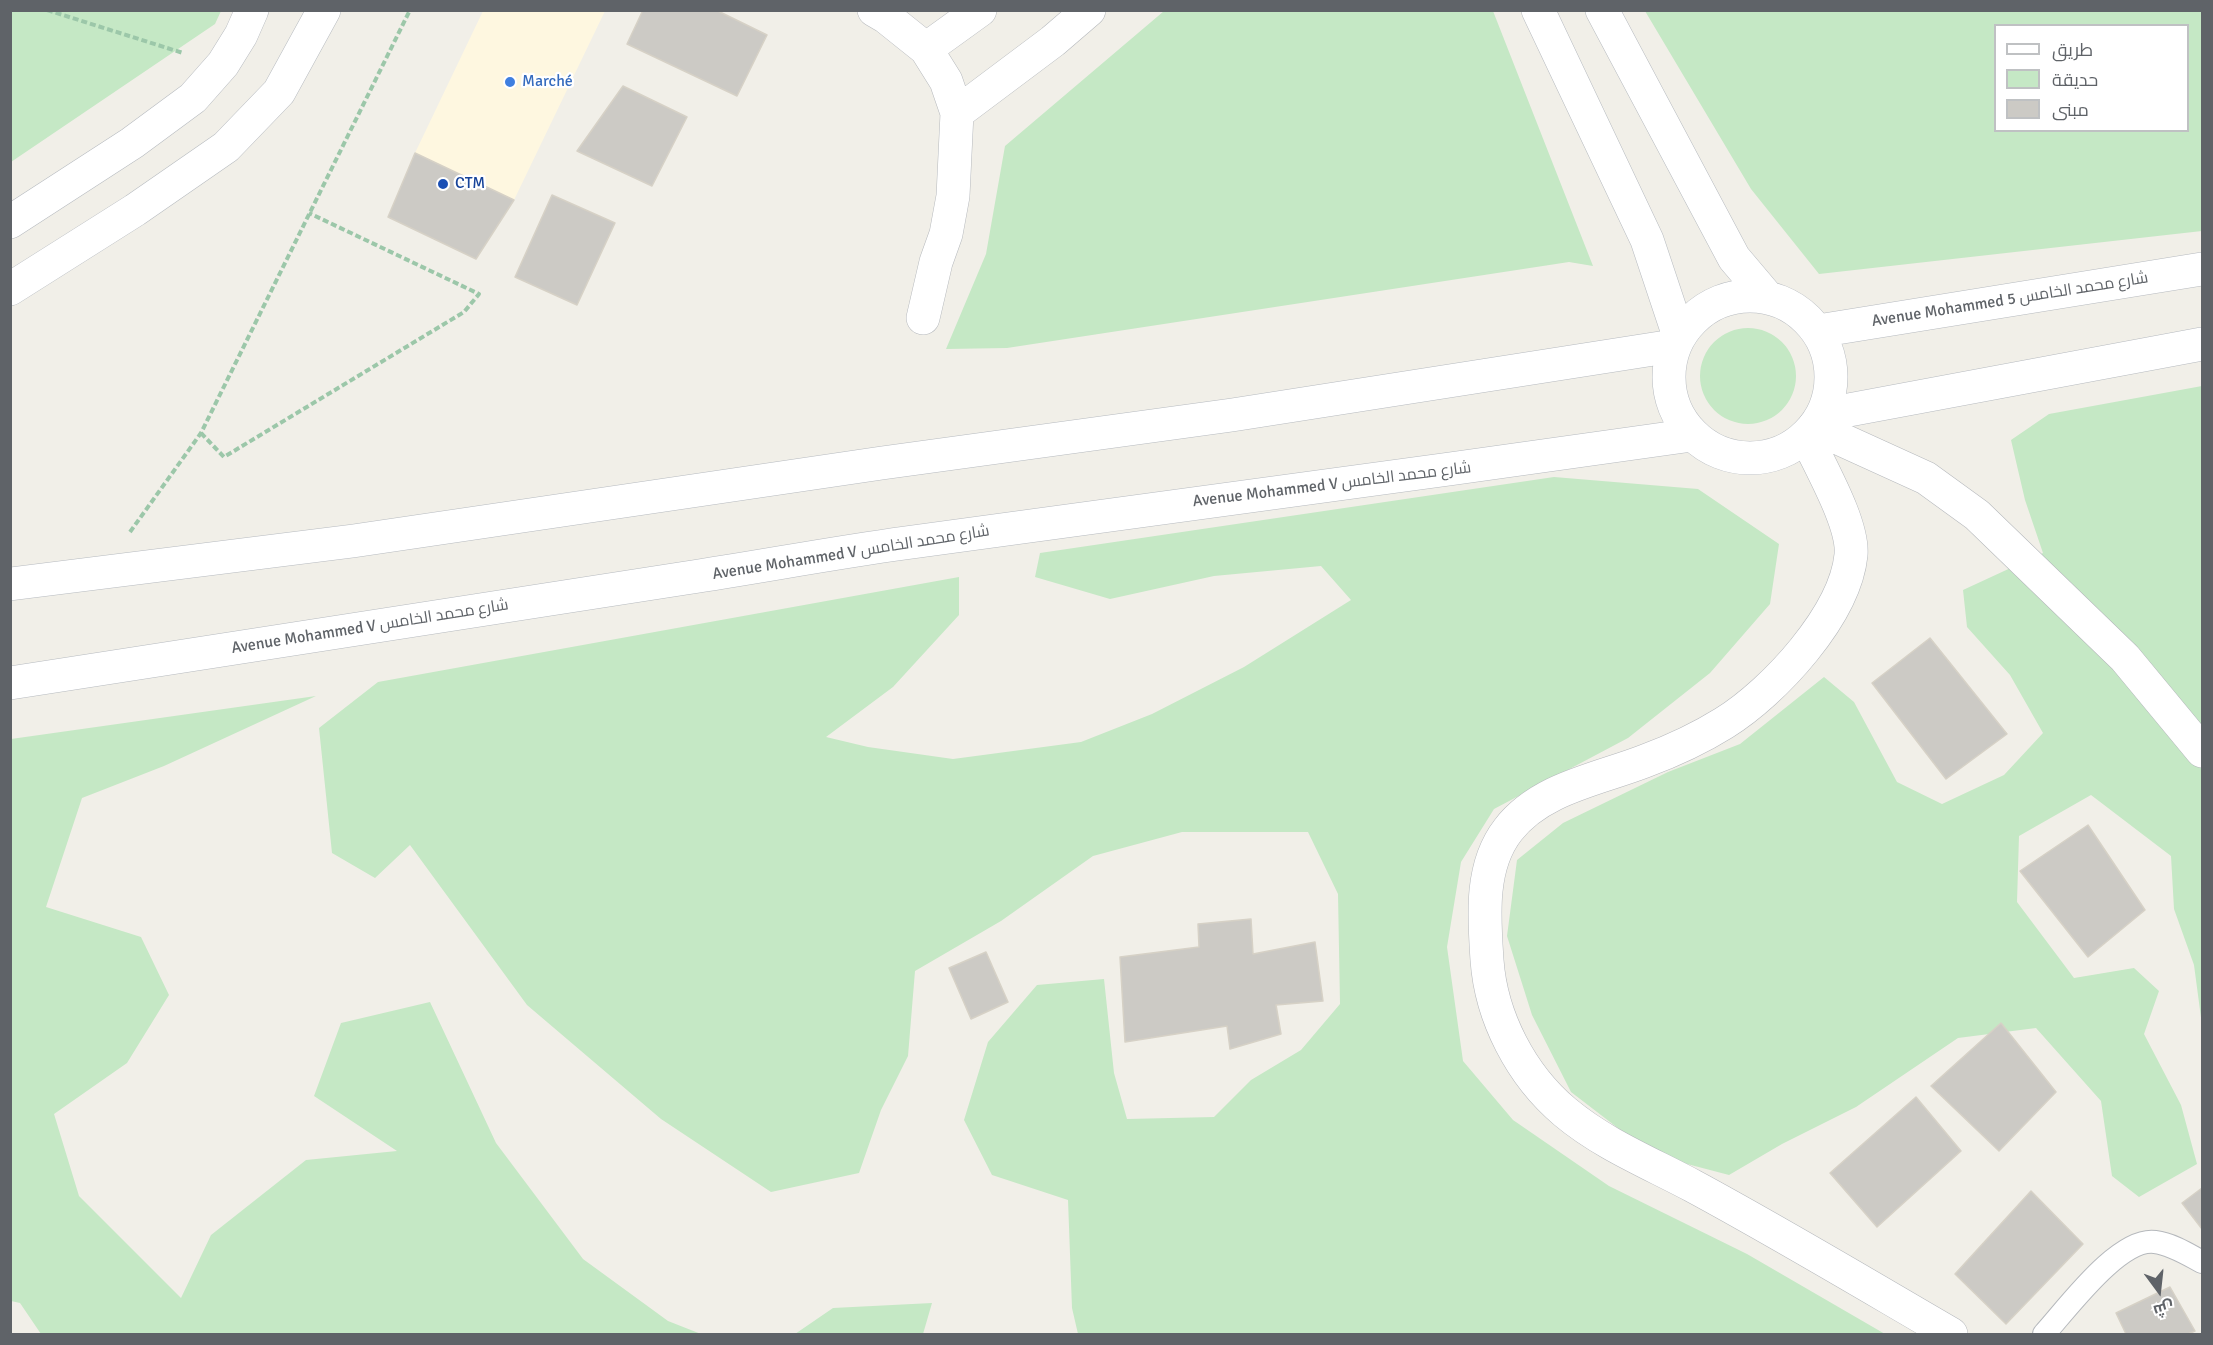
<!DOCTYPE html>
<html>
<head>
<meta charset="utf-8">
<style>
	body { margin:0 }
	#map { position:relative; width:2213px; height:1345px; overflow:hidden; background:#f1efe8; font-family:Signika,Cairo,sans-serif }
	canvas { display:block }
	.frame { position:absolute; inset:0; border:12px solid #5f6368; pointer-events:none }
	.legend { position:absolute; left:1994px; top:24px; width:195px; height:108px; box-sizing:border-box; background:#fff; border:2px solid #bfc1c3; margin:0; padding:8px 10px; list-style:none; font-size:18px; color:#5f6368 }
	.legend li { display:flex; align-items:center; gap:12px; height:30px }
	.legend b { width:30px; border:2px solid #bfc1c3 }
	.north { position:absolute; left:2129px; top:1261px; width:60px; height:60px; -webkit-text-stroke:4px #fff; paint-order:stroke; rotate:165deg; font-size:16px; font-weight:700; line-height:24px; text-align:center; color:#5f6368 }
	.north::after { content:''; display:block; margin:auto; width:21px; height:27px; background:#5f6368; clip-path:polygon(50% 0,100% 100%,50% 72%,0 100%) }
</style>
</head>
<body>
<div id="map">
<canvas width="2213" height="1345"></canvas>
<div class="frame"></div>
<ul class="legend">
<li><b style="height:8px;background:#fff"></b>طريق</li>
<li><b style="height:16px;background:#c5e8c5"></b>حديقة</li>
<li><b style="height:16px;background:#cccac5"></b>مبنى</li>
</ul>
<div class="north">ش</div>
</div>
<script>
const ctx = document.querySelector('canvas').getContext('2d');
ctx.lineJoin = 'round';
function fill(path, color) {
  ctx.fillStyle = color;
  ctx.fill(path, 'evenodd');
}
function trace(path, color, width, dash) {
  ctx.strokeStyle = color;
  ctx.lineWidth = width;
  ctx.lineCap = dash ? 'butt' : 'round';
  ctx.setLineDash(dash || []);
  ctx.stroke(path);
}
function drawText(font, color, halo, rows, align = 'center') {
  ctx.font = font + ' Signika,Cairo,sans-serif';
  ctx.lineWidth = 4.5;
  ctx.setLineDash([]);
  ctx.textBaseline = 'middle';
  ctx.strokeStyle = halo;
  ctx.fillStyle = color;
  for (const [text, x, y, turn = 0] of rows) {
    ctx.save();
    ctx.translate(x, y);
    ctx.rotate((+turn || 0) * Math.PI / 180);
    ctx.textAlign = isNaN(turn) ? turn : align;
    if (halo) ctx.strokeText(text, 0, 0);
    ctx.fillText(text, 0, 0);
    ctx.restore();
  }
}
const commercial = new Path2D(`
	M483,11H605L514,200L415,153Z`);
const green = new Path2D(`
	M11,10H221V11L215,24L11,162Z
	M1164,11H1493L1593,266L1569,262L1007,348L946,349L986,254L1005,146Z
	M1645,11H2202V231L1819,274L1751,189ZM1996,26H2188V130H1996Z
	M1700 376a48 48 0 1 1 96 0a48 48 0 1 1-96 0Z
	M2202,386V1025L2194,965L2174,909L2171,856L2091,795L2019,836L2017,902L2074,978L2134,968L2159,991L2144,1034L2181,1105L2197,1164L2139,1197L2112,1176L2101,1101L2036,1028L1958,1038L1856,1107L1782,1144L1729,1175L1653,1155L1571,1092L1532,1015L1507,936L1517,860L1563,823L1668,772L1740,744L1824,677L1854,702L1897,782L1942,804L2004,775L2043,733L2010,675L1967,627L1963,590L2043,553L2025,500L2011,440L2049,414Z
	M1554,477L1698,489L1779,544L1770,604L1710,673L1628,738L1494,809L1461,862L1447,947L1463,1061L1513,1120L1609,1186L1747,1254L1885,1334H1078L1072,1308L1068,1200L992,1175L964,1120L988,1042L1037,985L1104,979L1114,1073L1127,1119L1214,1117L1251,1080L1301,1050L1340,1004L1338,894L1308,832H1182L1093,856L1001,921L915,971L908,1056L881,1110L859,1173L771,1192L661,1119L527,1005L410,845L375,878L332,853L319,728L378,682L959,577V615L893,687L826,737L868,747L953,759L1081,742L1152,714L1244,667L1351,600L1321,566L1214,576L1110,599L1035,577L1040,553Z
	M316,696L164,766L82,798L46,907L141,937L169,995L127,1063L54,1114L79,1196L181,1298L211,1235L306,1160L397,1151L314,1096L341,1023L430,1002L496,1143L583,1259L668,1321L701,1334H41L20,1303L11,1301V739Z
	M932,1303L923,1334H795L833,1308Z`);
const building = new Path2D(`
	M643,10H716L767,35L737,96L627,44Z
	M623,86L687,117L652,186L577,151Z
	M415,153L514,200L476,259L388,217Z
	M552,195L615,223L577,305L515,277Z
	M1930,638L2007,734L1946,779L1872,683Z
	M2088,825L2145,910L2088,957L2020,871Z
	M1251,919L1253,954L1315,942L1323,1001L1276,1005L1281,1034L1230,1049L1227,1026L1125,1042L1120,957L1199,947L1198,924Z
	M986,952L1008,1002L971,1019L949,968Z
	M2001,1023L2056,1092L1999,1151L1931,1086Z
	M1916,1097L1961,1151L1877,1227L1830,1173Z
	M2202,1188V1229L2182,1203Z
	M2031,1191L2083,1244L2006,1324L1955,1274Z
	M2170,1287L2195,1331L2188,1334H2126L2116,1313Z`);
const path = new Path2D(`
	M47,10L183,53
	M201,433L224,457L464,312L479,294L309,213
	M130,532L201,433L410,10`);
const lane = new Path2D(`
	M2044,1334C2067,1309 2119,1237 2155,1242C2172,1244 2189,1255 2202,1262`);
const street = new Path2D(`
	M874,10L886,17L926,49L946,81L957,113L953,196L946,234L936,262L923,318
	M926,49L980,10
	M957,113L1053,41L1089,10
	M1814,427L1926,478L1977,515L2125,658L2202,751
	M1806,436C1819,465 1854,524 1851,555C1845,615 1774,692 1724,723C1700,738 1672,751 1645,761C1599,779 1540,788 1508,830C1480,866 1484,916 1487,960C1491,1017 1521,1075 1565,1112C1603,1144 1650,1163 1693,1186C1780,1233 1865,1284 1951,1334`);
const secondary = new Path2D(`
	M1538,10L1647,240L1679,336
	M1602,10L1734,258L1767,297
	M10,222L132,143L193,98L223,64L241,35L252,10
	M10,289L135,210L226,147L279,92L324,10
	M1669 377a81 81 0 1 1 162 0a81 81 0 1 1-162 0Z
	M1818,331L2202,269
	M1822,415L2202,344
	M10,584L353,541L882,463L1232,415L1673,346
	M10,683C236,648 461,612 686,578C759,567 832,553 905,543C1168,506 1430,473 1692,435`);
const markers = [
	[510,82,6,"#3f7fe0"],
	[443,184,6,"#1a4fb4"]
];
const shopNames = [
	["Marché",522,82]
];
const transitNames = [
	["CTM",455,184]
];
const streetNames = [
	["Avenue Mohammed 5 شارع محمد الخامس",2010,300,-9],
	["Avenue Mohammed V شارع محمد الخامس",1332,485,-7],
	["Avenue Mohammed V شارع محمد الخامس",851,553,-9],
	["Avenue Mohammed V شارع محمد الخامس",370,627,-9]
];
fill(commercial, '#fef7e0');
fill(green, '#c5e8c5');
fill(building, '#cccac5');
trace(building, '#d6d1c6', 1.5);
trace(lane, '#b5b8bc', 24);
trace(street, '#b5b8bc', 34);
trace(secondary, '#b6babf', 34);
trace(path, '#9cc7a9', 4, [6, 3]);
trace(lane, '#fff', 22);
trace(street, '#fff', 33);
trace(secondary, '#fff', 33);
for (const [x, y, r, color] of markers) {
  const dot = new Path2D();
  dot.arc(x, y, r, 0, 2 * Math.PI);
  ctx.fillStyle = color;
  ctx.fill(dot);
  trace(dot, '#fff', 2);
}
drawText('16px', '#366cbe', '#fff', shopNames, 'left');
drawText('16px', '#164399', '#fff', transitNames, 'left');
drawText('16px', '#5f6368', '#fff', streetNames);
</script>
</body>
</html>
